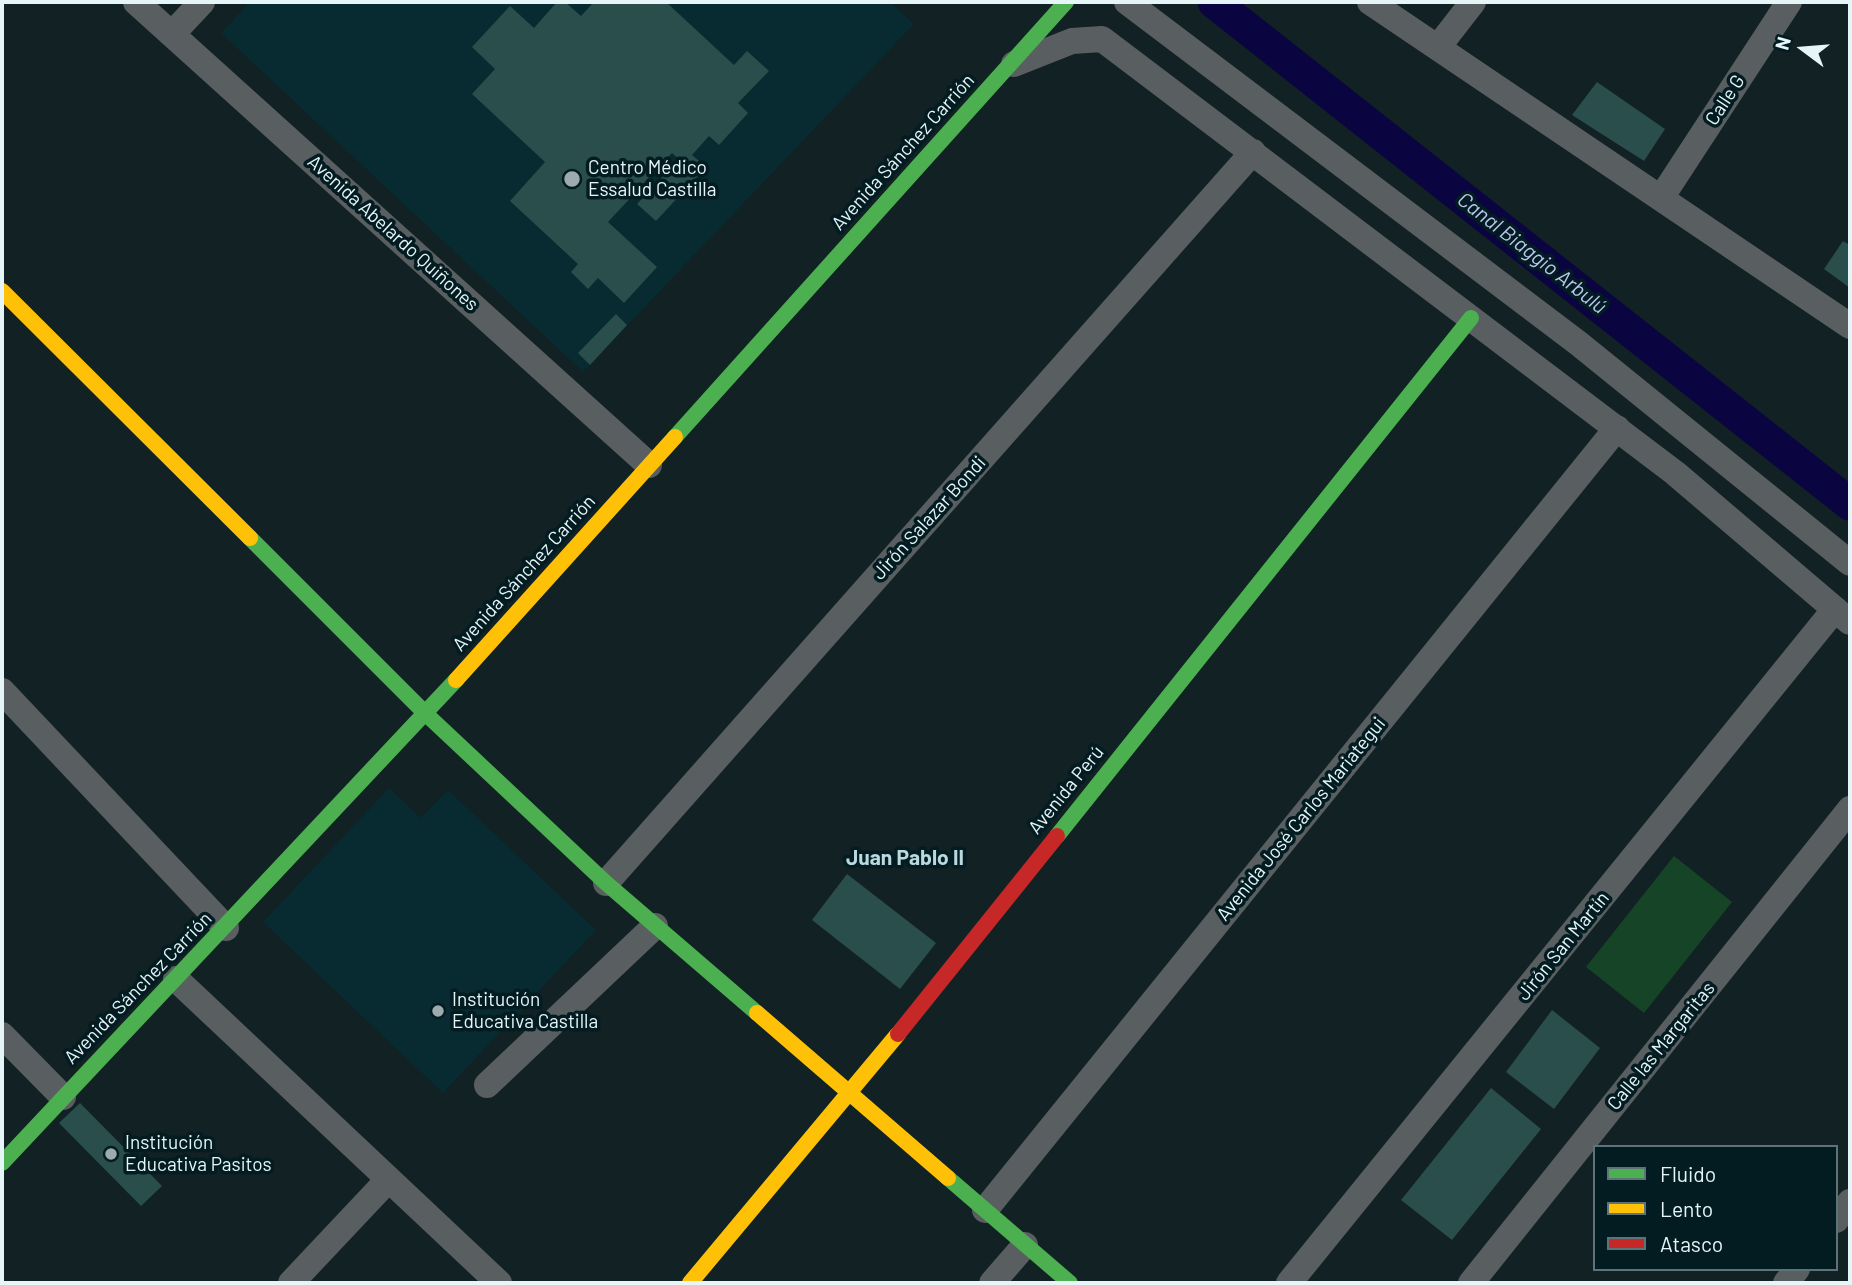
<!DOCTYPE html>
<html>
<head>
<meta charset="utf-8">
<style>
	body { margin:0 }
	#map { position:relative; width:1852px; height:1285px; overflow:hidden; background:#122124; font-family:Barlow,sans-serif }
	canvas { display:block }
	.frame { position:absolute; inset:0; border:4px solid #e5f5f8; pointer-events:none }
	.legend { position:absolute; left:1593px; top:1145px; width:245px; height:126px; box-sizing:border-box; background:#031c21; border:2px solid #5d7377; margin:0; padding:9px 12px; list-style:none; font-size:21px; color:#e5f5f8 }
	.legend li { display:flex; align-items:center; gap:14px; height:35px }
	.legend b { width:35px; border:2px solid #5d7377 }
	.north { position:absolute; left:1768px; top:14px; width:70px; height:70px; -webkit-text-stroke:5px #031c21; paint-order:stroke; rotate:286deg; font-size:19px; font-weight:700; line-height:28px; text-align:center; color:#e5f5f8 }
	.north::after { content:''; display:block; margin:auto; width:24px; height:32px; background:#e5f5f8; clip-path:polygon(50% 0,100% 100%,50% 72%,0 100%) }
</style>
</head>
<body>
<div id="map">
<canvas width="1852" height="1285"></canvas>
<div class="frame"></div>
<ul class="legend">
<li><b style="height:9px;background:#4caf50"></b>Fluido</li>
<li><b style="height:9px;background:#ffc107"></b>Lento</li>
<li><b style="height:9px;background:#c62828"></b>Atasco</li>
</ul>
<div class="north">N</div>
</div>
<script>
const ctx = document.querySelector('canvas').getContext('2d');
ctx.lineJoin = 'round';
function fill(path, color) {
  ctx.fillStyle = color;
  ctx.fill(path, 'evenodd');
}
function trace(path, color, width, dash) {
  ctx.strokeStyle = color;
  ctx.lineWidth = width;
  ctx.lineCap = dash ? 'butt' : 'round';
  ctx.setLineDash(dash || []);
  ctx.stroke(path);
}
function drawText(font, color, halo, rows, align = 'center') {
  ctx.font = font + ' Barlow,sans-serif';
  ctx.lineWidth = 7;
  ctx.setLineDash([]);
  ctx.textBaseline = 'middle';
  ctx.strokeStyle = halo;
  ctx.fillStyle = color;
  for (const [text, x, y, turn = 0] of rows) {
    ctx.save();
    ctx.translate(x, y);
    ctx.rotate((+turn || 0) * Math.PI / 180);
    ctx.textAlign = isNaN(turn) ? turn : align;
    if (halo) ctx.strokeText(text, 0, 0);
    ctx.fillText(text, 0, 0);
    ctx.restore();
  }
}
const built = new Path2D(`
	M250,2H890L914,24L583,372L221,33Z
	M389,788L421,818L448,790L596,930L443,1093L263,922Z`);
const green = new Path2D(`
	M1674,856L1732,902L1644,1013L1586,967Z`);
const canal = new Path2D(`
	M1214,2L1850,504`);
const building = new Path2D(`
	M557,2H565L581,16L594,2H666L734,65L747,51L769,71L738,103L748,113L719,145L709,136L692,155L706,167L656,221L637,204L679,159L672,153L608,222L657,267L624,303L598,278L588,289L571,272L578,264L510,201L545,162L472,94L495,69L472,47L510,6L534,28Z
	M1597,82L1665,129L1644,161L1572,115Z
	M1843,241L1850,245V288L1824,269Z
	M616,314L627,325L590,365L578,353Z
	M847,874L936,943L900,989L812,920Z
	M1552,1010L1600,1048L1554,1109L1506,1072Z
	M1491,1088L1541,1129L1452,1240L1401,1200Z
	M80,1103L162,1186L141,1206L59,1123Z`);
const street = new Path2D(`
	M136,2L649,465
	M1127,2L1578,343L1850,563
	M1370,2L1850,326
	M172,34L202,2
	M1438,47L1473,2
	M1014,64L1072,41L1102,39L1675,473L1850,622
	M1661,198L1789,2
	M2,691L226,928
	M606,883L1253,152
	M176,979L499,1283
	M2,1035L63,1097
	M487,1085L655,926
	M985,1210L1617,428
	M1836,1220L1850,1202
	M291,1283L388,1180
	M992,1283L1025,1245
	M1289,1283L1835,609
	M1471,1283L1850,809
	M1786,1283L1797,1269`);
const fast = new Path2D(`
	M675,437L1066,2
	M250,538L426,714L606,883L757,1013
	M1057,836L1471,318
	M2,1163L456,680
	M948,1178L1070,1283`);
const slow = new Path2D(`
	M2,291L250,538
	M456,680L675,437
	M757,1013L948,1178
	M690,1283L898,1034`);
const jam = new Path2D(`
	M898,1034L1057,836`);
const markers = [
	[572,179,9,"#9babae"],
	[438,1011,7,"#9babae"],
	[111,1154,7,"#9babae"]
];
const streetNames = [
	["Calle G",1725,100,-57],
	["Avenida Sánchez Carrión",903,152,-48],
	["Avenida Abelardo Quiñones",393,233,42],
	["Jirón Salazar Bondi",929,518,-48],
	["Avenida Sánchez Carrión",524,573,-48],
	["Avenida Perú",1066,790,-51],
	["Avenida José Carlos Mariategui",1301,819,-51],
	["Jirón San Martín",1563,946,-51],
	["Avenida Sánchez Carrión",138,988,-46],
	["Calle las Margaritas",1661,1046,-51]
];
const poiNames = [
	["Centro Médico",588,168],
	["Essalud Castilla",588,190],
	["Institución",452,1000],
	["Educativa Castilla",452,1022],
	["Institución",125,1143],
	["Educativa Pasitos",125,1165]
];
const waterNames = [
	["Canal Biaggio Arbulú",1532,253,38]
];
const neighbourhoodNames = [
	["Juan Pablo II",905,858]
];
fill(built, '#072b31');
fill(green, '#154526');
trace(canal, '#0a0440', 33);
fill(building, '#2a4e4c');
trace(street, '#595e61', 26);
trace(fast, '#4caf50', 16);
trace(slow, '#ffc107', 16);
trace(jam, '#c62828', 16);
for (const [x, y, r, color] of markers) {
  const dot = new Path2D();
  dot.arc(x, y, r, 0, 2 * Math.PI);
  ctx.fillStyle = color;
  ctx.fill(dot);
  trace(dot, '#031c21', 2.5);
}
drawText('19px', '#e5f5f8', '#031c21', streetNames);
drawText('19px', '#e5f5f8', '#031c21', poiNames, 'left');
drawText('italic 21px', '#bac5ed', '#031c21', waterNames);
drawText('bold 21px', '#bad9df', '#031c21', neighbourhoodNames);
</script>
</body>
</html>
